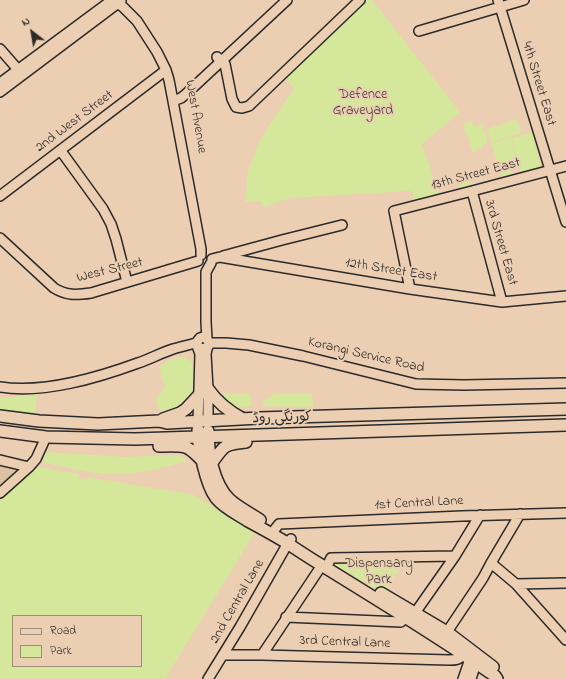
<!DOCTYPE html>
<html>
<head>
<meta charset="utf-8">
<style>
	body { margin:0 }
	#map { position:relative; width:566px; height:679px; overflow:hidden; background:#ecceb2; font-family:"Indie Flower",sans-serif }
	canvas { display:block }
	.legend { position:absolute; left:12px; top:615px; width:130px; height:52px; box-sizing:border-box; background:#ecceb2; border:1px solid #9f8d7c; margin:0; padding:5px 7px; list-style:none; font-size:12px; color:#2b2b2b }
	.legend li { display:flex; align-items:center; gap:8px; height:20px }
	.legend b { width:20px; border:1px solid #9f8d7c }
	.north { position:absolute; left:12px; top:12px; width:40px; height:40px; -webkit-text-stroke:3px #ecceb2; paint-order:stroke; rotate:329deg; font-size:11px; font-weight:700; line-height:16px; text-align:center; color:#2b2b2b }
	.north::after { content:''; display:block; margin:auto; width:14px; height:18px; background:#2b2b2b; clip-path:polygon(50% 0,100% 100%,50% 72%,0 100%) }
</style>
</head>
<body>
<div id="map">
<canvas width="566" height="679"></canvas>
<ul class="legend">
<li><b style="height:5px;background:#ecceb2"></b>Road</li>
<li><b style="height:11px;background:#d5e79b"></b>Park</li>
</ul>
<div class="north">N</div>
</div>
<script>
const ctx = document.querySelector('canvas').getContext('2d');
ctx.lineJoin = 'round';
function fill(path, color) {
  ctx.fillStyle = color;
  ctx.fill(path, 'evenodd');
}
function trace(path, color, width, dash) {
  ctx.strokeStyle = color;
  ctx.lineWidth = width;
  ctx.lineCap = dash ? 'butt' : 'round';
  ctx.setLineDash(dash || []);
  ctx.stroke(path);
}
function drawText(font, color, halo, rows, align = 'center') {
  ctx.font = font + ' "Indie Flower","Playpen Sans Arabic",sans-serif';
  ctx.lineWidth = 4;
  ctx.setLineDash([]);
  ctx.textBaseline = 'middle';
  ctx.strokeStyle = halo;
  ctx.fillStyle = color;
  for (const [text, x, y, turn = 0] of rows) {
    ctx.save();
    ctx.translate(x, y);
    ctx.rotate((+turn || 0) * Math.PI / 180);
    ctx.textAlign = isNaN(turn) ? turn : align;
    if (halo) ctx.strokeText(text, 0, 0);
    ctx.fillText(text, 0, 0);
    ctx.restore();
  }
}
const built = new Path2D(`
	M0,465L21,470L0,489Z`);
const green = new Path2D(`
	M360,0H372L460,112L422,144L441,199L414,204L412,191L290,198L264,207L261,201L245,202L248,171L261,138L294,88L282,74Z
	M517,119L521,133L491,142L487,129Z
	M471,121L474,127L482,124L488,143L482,145L483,147L476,149L477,152L473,153L463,124Z
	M532,132L541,167L521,173L512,138Z
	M511,137L516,156L513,157L516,168L511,170L512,174L502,177L491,143Z
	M464,171L468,172L472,184L461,188L457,174Z
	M184,357L192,362C193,369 195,377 194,384C194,389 191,392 189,395C180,405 174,412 159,410L156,399L165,387L161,376L160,366L172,359Z
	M250,393L252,406C241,408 231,408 224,398V394Z
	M37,394L35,414L0,411V397L3,398Z
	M275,394H312L313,407L263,406V403L268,398Z
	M46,452L126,457L177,455L182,456L188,460C161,470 123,477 95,473C78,471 62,466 46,463L44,462L43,460Z
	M35,466L79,474L80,479L86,480L88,477L158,489L192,494L255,532L165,679H0V498ZM13,616H141V666H13Z
	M406,558L384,594L330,562Z`);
const minor = new Path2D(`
	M112,0L123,7L137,21L157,52L166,70L169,80L201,249V255
	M498,0L566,222
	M419,31L524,0
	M0,49L21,73
	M217,57L225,64L232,99L236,107L242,108L249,106L360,0
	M0,83L112,0
	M0,92L121,1
	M173,101L181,98L186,94L287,0
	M61,151L103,209L111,224L116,239L127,282
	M472,191L502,302
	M0,196L166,70
	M0,238L54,288C67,296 77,295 91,293L198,261
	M223,256L282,240L342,225
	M212,259L220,257L410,289L502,302L566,296
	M410,289L394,211L472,191L566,166
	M207,339L206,322V272L211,263
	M209,343H226L249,345L303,356L416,384L464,385L566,383
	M198,347L203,349L208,347L209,343L207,339L203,337L200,338L196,343L200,354L198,422
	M207,349L206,354L208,389V421
	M0,387C44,394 97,378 138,363C150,359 161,353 173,349C180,347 188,345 196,343
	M0,460L29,467
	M0,493L29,467L36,459L46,437
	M275,529L279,524L462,516L566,513
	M329,562L331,558L455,556
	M491,563L516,584L566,640
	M516,584L566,583
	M415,613L455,556L480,515
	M286,617L401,622L405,616
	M447,632L483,578L491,563L520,514
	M223,655H262L449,660C455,660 459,660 463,655
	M262,655L322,565
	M208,679L240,627L288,543L291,539
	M463,679L470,659
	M471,679L476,663`);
const major = new Path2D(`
	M208,389C217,402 228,411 243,419
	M0,416L39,421L98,424L159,421L167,423L259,418L566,409
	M163,419L180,413L186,409L199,395
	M198,430C198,447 206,485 216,498C224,508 237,514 248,521C261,528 274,535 287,543C299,551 311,559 323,566C381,602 439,637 495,676L497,679
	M0,431L46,437L135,439L566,425
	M208,431C208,452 213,483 229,499C237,507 250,513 260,520
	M159,446C167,446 177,445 185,447C192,449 197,456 203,461
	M211,464C224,446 223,444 246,442
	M381,593L447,632L493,667`);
const streetNames = [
	["4th Street East",538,84,73],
	["West Avenue",195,117,80],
	["2nd West Street",75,122,-37],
	["13th Street East",476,175,-15],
	["3rd Street East",500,243,74],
	["West Street",110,271,-14],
	["12th Street East",391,271,9],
	["Korangi Service Road",366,356,13],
	["کورنگی روڈ",282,419,-2],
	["1st Central Lane",419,504,-3],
	["2nd Central Lane",238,602,-60],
	["3rd Central Lane",345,643,2]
];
const parkNames = [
	["Defence",363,96],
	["Graveyard",363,112],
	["Dispensary",379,565],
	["Park",379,581]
];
fill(built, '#ddc1a3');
fill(green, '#d5e79b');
trace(minor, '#2b2b2b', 12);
trace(major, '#2b2b2b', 14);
trace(minor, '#ecceb2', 9);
trace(major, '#ecceb2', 11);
drawText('14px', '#2b2b2b', '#ecceb2', streetNames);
drawText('14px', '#3c3e36', '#ecceb2', parkNames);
</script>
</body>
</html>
